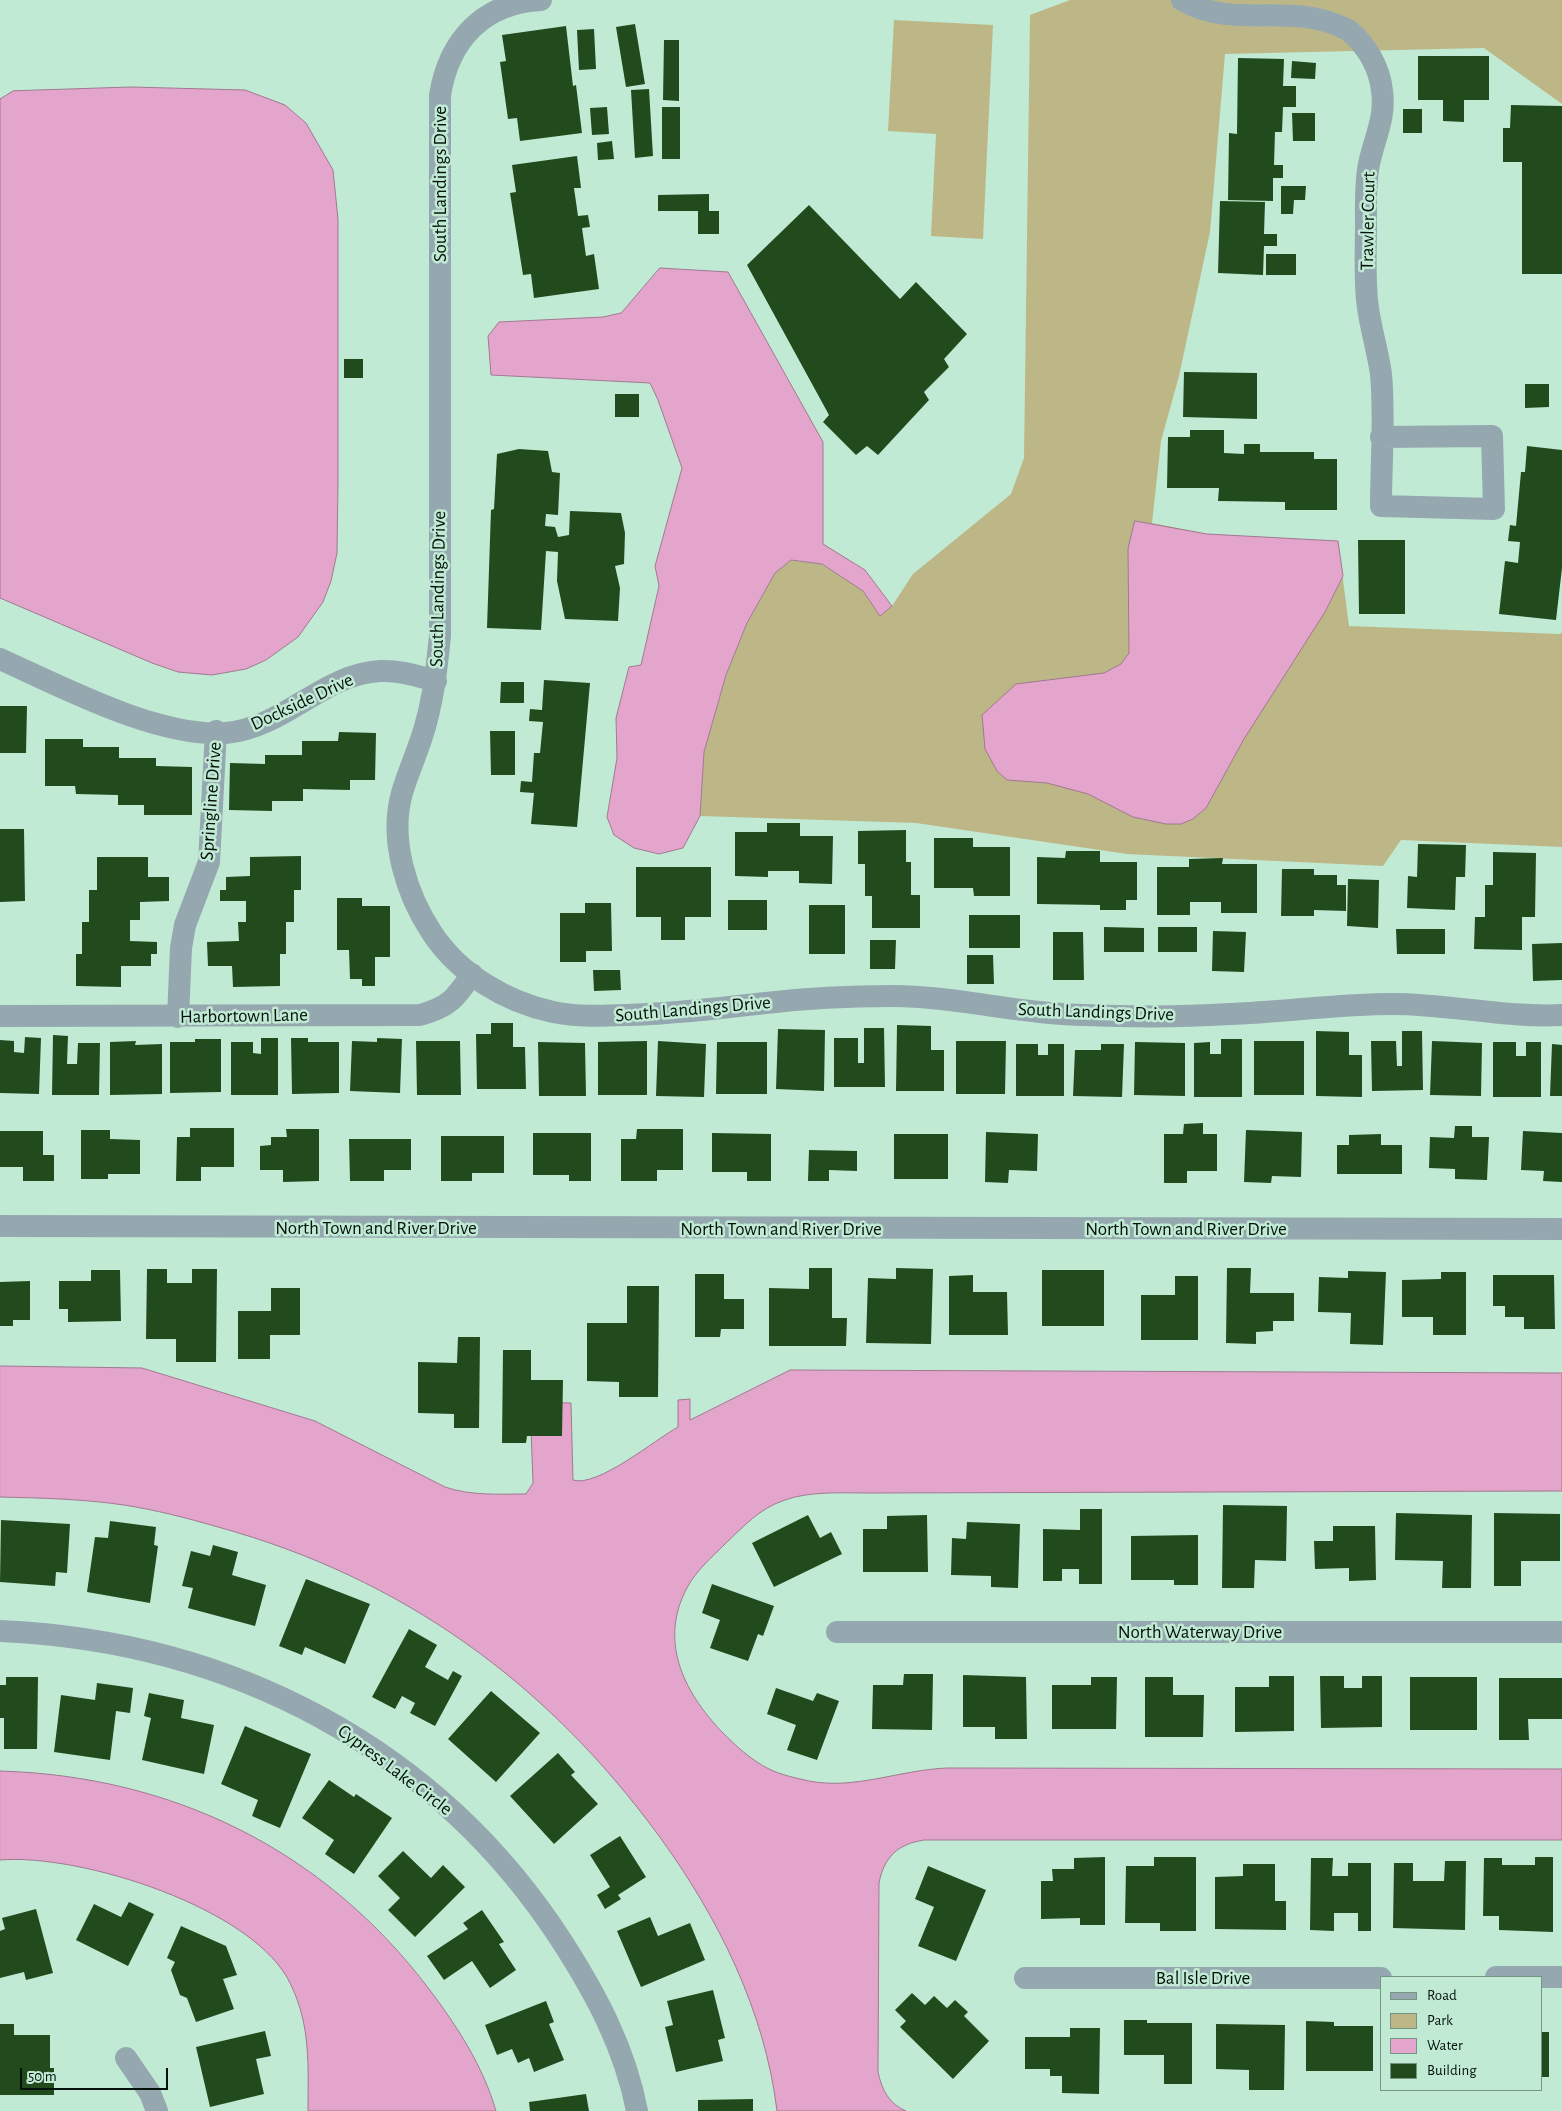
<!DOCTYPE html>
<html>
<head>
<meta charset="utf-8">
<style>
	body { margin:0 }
	#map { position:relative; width:1562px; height:2111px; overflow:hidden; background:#c1ead4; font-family:"Alegreya Sans",sans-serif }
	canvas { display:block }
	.legend { position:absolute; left:1380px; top:1976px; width:162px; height:115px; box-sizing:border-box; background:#c1ead4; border:1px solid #759484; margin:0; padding:6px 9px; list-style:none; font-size:15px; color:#04120b }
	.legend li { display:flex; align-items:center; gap:10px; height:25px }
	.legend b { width:25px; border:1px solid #759484 }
	.scale { position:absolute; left:20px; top:2068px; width:148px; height:22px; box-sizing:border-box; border:2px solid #04120b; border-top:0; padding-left:6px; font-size:15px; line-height:18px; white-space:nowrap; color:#04120b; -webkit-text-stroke:4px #c1ead4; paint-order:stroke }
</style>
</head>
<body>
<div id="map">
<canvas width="1562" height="2111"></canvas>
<ul class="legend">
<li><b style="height:6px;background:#95a8af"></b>Road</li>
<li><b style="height:14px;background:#bdb788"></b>Park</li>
<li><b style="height:14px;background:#e3a5cb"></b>Water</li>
<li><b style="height:14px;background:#214b1c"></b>Building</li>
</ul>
<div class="scale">50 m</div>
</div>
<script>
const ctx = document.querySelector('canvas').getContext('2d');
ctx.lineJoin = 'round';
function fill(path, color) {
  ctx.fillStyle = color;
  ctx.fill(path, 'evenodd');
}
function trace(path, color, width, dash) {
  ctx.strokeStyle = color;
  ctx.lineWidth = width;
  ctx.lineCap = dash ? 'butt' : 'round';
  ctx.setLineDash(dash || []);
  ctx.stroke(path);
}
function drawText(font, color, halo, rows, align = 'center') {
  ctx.font = font + ' "Alegreya Sans",sans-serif';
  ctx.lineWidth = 5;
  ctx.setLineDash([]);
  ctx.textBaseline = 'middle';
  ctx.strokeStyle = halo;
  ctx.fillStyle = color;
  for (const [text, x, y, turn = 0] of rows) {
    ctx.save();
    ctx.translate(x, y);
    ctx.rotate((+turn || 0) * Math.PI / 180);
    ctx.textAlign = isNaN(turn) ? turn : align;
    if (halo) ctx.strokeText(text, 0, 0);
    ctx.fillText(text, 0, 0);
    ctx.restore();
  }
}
const green = new Path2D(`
	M1070,0H1562V104L1484,48L1225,54L1210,232L1179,376L1161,441L1152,523L1207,534L1338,541L1349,626L1560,634L1562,632V847L1401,840L1383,866L1127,854L916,823L700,816L704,752L726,675L747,623L775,573L791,560L822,564L863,591L880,616L892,606L913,574L1011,494L1024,458L1030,15Z
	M894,20L993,25L983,239L931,236L936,134L888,131Z`);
const water = new Path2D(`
	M131,87L245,90L285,105L306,123L333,170L338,219V483L337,553L331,581L323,602L298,637L266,660L246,669L212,675L178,672L152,663L0,598V99L13,91Z
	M660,268L728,272L823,442V544L865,570L892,606L880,616L863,591L822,564L791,560L775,573L747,623L726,675L704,752L700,816L683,848L659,854L634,848L614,835L607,817L617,758L616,718L629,667L641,665L659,586L655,566L682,468L658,400L650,383L491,375L488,336L499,322L603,317L621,313Z
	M1135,521L1207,534L1338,541L1343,576L1325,612L1244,739L1206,808L1193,819L1181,824H1166L1133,817L1088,794L1047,783L1007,780L997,771L985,749L982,715L1016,684L1104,673L1121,664L1129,653L1128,549Z
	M0,1366L142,1368L315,1421L445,1487C471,1496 499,1494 526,1494L533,1483L530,1402L571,1403L573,1480C597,1488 656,1439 678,1427V1400L690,1399V1420L790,1370L1562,1373V1491L868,1493C841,1493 810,1491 785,1500C760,1508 744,1526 725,1544C712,1557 697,1570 688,1586C658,1640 683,1691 722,1732C736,1746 751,1760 769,1769C781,1775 796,1778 809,1781C855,1790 899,1770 947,1768L1562,1769V1840H924C898,1844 884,1857 879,1883L878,2072C882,2090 889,2104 906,2111H777C765,2011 718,1917 659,1836C547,1683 403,1578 218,1527C187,1518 156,1510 124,1505C83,1499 41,1498 0,1497Z
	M0,1771C173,1776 324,1850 429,1989C457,2026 483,2066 496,2111H308C308,2066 311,2027 291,1985C256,1908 79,1853 0,1860Z`);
const building = new Path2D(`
	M635,24L645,84L626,87L616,27Z
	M566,26L573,86L576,85L582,133L520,141L517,118L508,119L500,62L506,61L502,35Z
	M594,29L596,69L579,70L577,30Z
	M664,40H679V101L663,100Z
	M1418,56H1489V100H1464V122L1443,121V100H1418Z
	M1238,58L1284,59L1283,86H1296V107H1283L1282,132H1275L1274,165H1283V178H1273V201L1228,200L1229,133L1237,134Z
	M1292,61L1316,63L1315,79L1291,78Z
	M649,89L653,156L635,158L631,90Z
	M1511,105L1562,106V274H1522V162H1503V128H1510Z
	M607,107L609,134L592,135L590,108Z
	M662,107H680V159H662Z
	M1403,109H1422V133H1403Z
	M1292,113H1315V141H1293Z
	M612,141L614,159L598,160L597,143Z
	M577,156L581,188H574L578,216L588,215L590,227L582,228L586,256L594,254L599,289L534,298L531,274L523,275L510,193L516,192L512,165Z
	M1281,186H1306L1305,200H1294L1293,214H1281Z
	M709,194V211H719V234H698V211H658V195Z
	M1220,201L1265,202L1264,234H1277V246H1264L1263,275L1218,273Z
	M809,205L900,299L916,282L967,334L944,359L949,367L924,392L929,400L878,455L867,446L856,455L823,422L829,415L747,265Z
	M1266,254H1296V275H1266Z
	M344,359H363V378H344Z
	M1184,372L1257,373V419L1183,417Z
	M1525,384H1549V407L1525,408Z
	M615,394H639V417H615Z
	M1190,430H1224V453L1244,454V444H1260V452H1314V459H1337V510H1285V502L1218,501L1219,488H1167L1168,437H1190Z
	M1527,446L1562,450V568L1556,620L1499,614L1505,561L1518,563L1520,542L1508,541L1510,525L1516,526L1521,472H1525Z
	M519,449L548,451L552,472L560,473L558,515L546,514L545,526L555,527L558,537L569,535L570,511L621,513L625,533L624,564L615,566L620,588L618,621L565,619L557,581L558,552L546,551L541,630L487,628L491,510L494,509L497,454Z
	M1358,540H1405V614H1359Z
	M544,680L590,683L577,827L531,824L534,793L520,792L521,781L532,782L534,753H540L543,722L529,721L530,709L542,710Z
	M501,682H524V703H500Z
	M0,706H27L26,753H0Z
	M490,731H515V775H491Z
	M339,732L376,733L375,780H350V790L303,789V801H272V811L229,810L230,763L265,764V755H302V741H338Z
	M45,739H83V747H119V758H156V766L192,767V815H144V805H118V795L76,794L75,786H45Z
	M767,823H800V836H833L832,884L799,883V871H768V877L735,876V832H767Z
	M0,829H24L25,901L0,902Z
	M906,830V862H911V895H920V928H872V896H865V864H858V831Z
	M934,838H973V847H1010V896H974L973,888H934Z
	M1418,844L1466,845L1465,877H1456L1455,910L1407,908L1408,876L1417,877Z
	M1066,851H1100V862H1137V900H1126V910H1100V905L1037,904V857L1065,858Z
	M1493,852L1536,853L1535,917H1522V950L1474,949L1475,917H1485V885H1493Z
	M301,856V890H294V922H286V954H280V986L233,987L232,966H208L207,942L239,941L238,922H246V901H220V890H226V877L250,876V857Z
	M97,857H148V877H169V901L140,902V920H130V941L157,942V954H151V966H121V987L76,986V954H82V922H89V890H97Z
	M1223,858L1222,864H1257V913H1221V902H1190V915H1157V867H1189V859Z
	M636,867H711V917H685V940H661V917H636Z
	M1282,869H1314V875H1337V885H1346V911L1314,910V916H1281Z
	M1348,879L1379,880L1378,928L1347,926Z
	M337,898H362V906H390V957H375V986H362V979H350L349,950H337Z
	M728,900H767V930H728Z
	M585,903H611L612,951H586V962H560V913H585Z
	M809,905H845V954H809Z
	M969,915H1020V948H969Z
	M1104,927L1144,928V952H1104Z
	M1158,927H1197V952H1158Z
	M1396,929H1445V954H1397Z
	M1213,931L1246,932L1244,972L1212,971Z
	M1053,932H1083L1084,980H1053Z
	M870,940H896L895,969H870Z
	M1562,943V980L1533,981L1532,944Z
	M967,955H993L994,984H967Z
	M593,970H620L621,990L594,991Z
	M491,1023H513V1047H525L526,1089H477L476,1034H491Z
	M897,1025L931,1026V1050H944V1091H896Z
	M864,1028H884L885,1087H834V1038H858V1063H864Z
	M778,1029L825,1030L824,1091L776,1089Z
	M1316,1031L1349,1032V1055H1362V1097L1316,1096Z
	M1402,1031H1422L1423,1090L1372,1091L1371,1041H1396L1397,1066H1402Z
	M53,1035L68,1036L67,1064H77L78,1043H100L99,1095H52Z
	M25,1037L41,1038L39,1094L0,1093V1040L14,1041V1052L24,1053Z
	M261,1038H278V1095H231V1042H253V1053L261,1054Z
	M291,1038H308V1042H339V1093L292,1094Z
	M377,1038L402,1039L400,1093L350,1091L352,1041L377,1042Z
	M195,1039H221V1092L170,1093V1042H195Z
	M1221,1039H1242V1097H1194V1043L1210,1042V1054H1221Z
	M136,1041L135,1045L162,1044V1094L110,1095V1042Z
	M416,1041H460L461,1095H417Z
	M647,1041V1095H598V1042Z
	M658,1041L706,1044L704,1097L656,1096Z
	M956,1041H1006L1005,1094H956Z
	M1254,1041H1304V1095H1254Z
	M1432,1041L1482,1043L1481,1096L1430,1095Z
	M538,1042L585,1043L586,1096H539Z
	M717,1042H767V1094H716Z
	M1135,1042L1185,1043V1096L1134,1095Z
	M1493,1042H1516V1056H1526V1042H1541V1097H1493Z
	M1016,1044H1038V1055H1048V1044H1064V1096H1016Z
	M1101,1044H1124L1122,1097L1073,1096L1075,1050H1101Z
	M1552,1044L1562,1045V1096H1550Z
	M1203,1123V1134H1217V1171H1187V1183H1164V1134H1183L1184,1124Z
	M1455,1126H1472V1137H1489L1487,1180L1455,1179V1169L1429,1168L1430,1137L1454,1138Z
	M190,1128H234V1167H201V1181H176L177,1137H190Z
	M286,1129H319V1181L283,1182V1170H260V1146L271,1145V1137H287Z
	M637,1129H683V1170H657V1181H621V1139H636Z
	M81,1130H110V1139L140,1140V1174H108V1179H81Z
	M1246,1130L1302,1132L1301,1177L1272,1176L1271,1183L1244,1182Z
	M0,1131H43V1155H54V1181H23V1167H0Z
	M1523,1131L1562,1133V1182L1543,1181L1544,1171L1521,1170Z
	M986,1132L1038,1134L1037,1171L1009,1170L1008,1183L985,1182Z
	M533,1133H591V1181H569V1175H533Z
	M712,1133L771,1134V1181H747V1172H712Z
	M894,1134H948V1179H894Z
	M1381,1134V1145H1402V1174H1337V1145H1349V1135Z
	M441,1136H504V1173H472V1181H441Z
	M349,1139H411V1170H384V1181H350Z
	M809,1150L857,1151V1171L829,1170V1181H808Z
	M809,1268H832V1318H847L846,1346H769V1288L809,1289Z
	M896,1268L933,1269L931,1344L866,1343L868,1278L896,1279Z
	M1227,1268H1251L1250,1293H1294V1321H1273V1331L1256,1332V1344L1226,1343Z
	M147,1269H167V1283H192V1269H217L216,1362H176V1339H146Z
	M91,1270H120L121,1321L68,1322V1309H59V1281H91Z
	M1042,1270H1104V1326H1042Z
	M1348,1271L1386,1272L1383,1345L1350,1344L1351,1313L1318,1312L1319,1277L1348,1278Z
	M1441,1272H1466V1335H1433V1317H1402V1280L1441,1279Z
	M695,1274H724V1299H744V1329H721L720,1337H695Z
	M973,1275V1292H1007L1008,1335H949V1276Z
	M1493,1275H1554L1555,1329H1524V1317H1505V1306H1493Z
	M1175,1276H1198V1340H1141V1295H1175Z
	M30,1281V1320H13V1326H0V1282Z
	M627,1286H659L658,1397H619V1382L587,1381V1323H627Z
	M271,1288H300V1335H270V1359H238V1311H271Z
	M458,1337H480L479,1428H454V1414L418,1413V1362L457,1363Z
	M503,1350H531V1380H563L562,1436H527L526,1443H502Z
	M1223,1505L1287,1506L1286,1561L1255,1560L1254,1588H1222Z
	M1080,1509H1102V1584H1079V1569H1062V1581H1043V1529L1080,1530Z
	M1396,1513L1472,1515L1471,1588H1442L1443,1561L1395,1560Z
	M1494,1513L1560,1514V1561H1521V1586H1494Z
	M808,1515L820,1538L831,1532L842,1554L774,1587L752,1543Z
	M927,1515L928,1572H863V1529H887V1516Z
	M1,1520L70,1524L67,1573L56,1572L55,1586L0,1582Z
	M110,1521L156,1527L154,1545L158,1546L150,1603L87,1592L95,1537L108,1538Z
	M967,1522L1020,1524L1018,1588L991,1587V1576L951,1575L952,1538L966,1539Z
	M1333,1526H1375L1376,1580L1349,1581V1568L1315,1569L1314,1541H1333Z
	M1198,1535V1585H1174V1580H1131V1536Z
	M213,1545L238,1552L232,1575L266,1585L255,1626L188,1608L193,1588L182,1586L191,1551L210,1556Z
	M306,1579L370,1604L345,1664L305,1647L302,1655L279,1646Z
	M712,1584L774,1606L763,1636L758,1634L748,1661L710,1648L720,1620L702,1613Z
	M409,1629L437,1645L425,1667L448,1680L453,1671L462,1676L435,1726L410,1713L415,1703L402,1696L395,1709L372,1697Z
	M904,1674H933L932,1730L872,1729L873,1685H903Z
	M963,1675L1026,1677L1027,1739H995V1727H963Z
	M1269,1676H1294V1731L1235,1732V1687H1269Z
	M1320,1676H1344V1688H1362V1676H1382V1727L1321,1728Z
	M6,1677H38L37,1749H4V1718H0V1685H6Z
	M1091,1677H1117L1116,1729H1052V1685H1091Z
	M1145,1677H1173V1695H1204L1203,1737H1145Z
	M1410,1677H1477V1730H1410Z
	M1499,1678H1562V1719H1528L1529,1740H1499Z
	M97,1683L133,1688L130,1713L116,1711L110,1760L54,1752L61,1695L95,1700Z
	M776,1688L813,1701L817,1693L839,1701L817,1760L787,1750L796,1725L767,1714Z
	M491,1691L540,1733L496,1782L448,1739Z
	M149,1693L184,1700L181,1718L214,1725L204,1774L142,1760L151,1718L144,1716Z
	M245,1726L311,1754L280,1828L252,1816L258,1800L221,1784Z
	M558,1753L575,1772L571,1775L598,1804L554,1844L510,1796Z
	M329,1780L354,1797L356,1794L392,1818L354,1874L325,1854L334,1840L302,1818Z
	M620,1836L646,1877L618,1895L621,1899L605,1909L597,1895L610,1887L590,1855Z
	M403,1851L431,1878L443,1865L465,1887L415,1937L388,1910L400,1898L378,1876Z
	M1105,1857V1925H1080V1918L1041,1919V1881H1053L1052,1869H1074V1858Z
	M1154,1857H1196V1931H1160V1923H1125L1126,1866H1154Z
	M1535,1857H1553V1932L1499,1930V1916H1483L1484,1858H1502V1865H1535Z
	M1311,1858H1333L1332,1876H1348V1863H1371V1931H1358V1913H1334V1931L1310,1930Z
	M1445,1861H1466L1465,1930L1393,1928L1394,1863H1413V1881H1444Z
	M1243,1864H1275V1901H1286V1930L1215,1929V1877L1243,1876Z
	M928,1866L986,1890L956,1961L918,1946L934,1907L915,1899Z
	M129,1902L154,1914L128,1966L76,1940L94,1904L121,1917Z
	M36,1909L53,1973L26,1980L24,1972L0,1978V1931L5,1929L2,1918Z
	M482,1910L504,1942L499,1944L516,1970L490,1988L472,1961L444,1980L427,1956L468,1929L463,1923Z
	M650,1917L658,1936L690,1923L705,1960L641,1987L617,1931Z
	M181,1926L226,1946L237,1975L223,1979L234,2009L196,2022L187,1998L180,1995L171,1970L175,1962L167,1958Z
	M713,1990L725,2038L718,2040L723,2061L676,2072L665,2027L673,2025L667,2001Z
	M912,1993L925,2005L934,1996L947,2008L955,2000L968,2012L964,2016L989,2041L953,2079L900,2027L906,2021L895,2010Z
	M546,2001L554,2022L549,2024L564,2060L534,2072L529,2058L518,2063L512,2049L497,2055L485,2025Z
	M1124,2020H1147V2023H1192V2084H1164V2055H1124Z
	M1306,2021L1334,2022V2026H1373V2071H1306Z
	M0,2024H14V2035H50V2068H54V2095H0Z
	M1216,2024L1285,2025L1284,2090H1249V2070L1216,2069Z
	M1070,2028H1100L1099,2094L1062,2093V2076H1050V2069H1025V2037H1070Z
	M265,2031L271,2056L256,2059L264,2094L210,2107L196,2047Z
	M1541,2032H1549V2077H1541Z
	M586,2094L589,2111H530L529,2102Z
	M753,2099V2111H698V2100Z`);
const minor = new Path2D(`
	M541,0C483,3 449,40 440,95V636C437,665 434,694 426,723C420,747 409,769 402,793C389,839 406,894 432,933C459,974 506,1002 553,1012C577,1017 602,1016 627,1015C675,1014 719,1008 766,1003C808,998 850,996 892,996C956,996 1019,1014 1083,1015C1132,1017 1182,1017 1230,1014C1284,1012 1338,1004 1393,1004C1449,1004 1505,1018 1562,1015
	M1182,0C1235,31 1293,0 1348,30C1366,44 1380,68 1382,91C1386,118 1374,139 1369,164C1365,184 1366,205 1366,225C1366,251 1364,281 1368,308C1371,330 1378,352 1381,374C1385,417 1381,463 1381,506L1494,509L1492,436L1381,437
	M0,659C62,687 158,738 226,733C284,728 323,674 380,671C399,670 417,676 436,681
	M0,1016L420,1015C449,1007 455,999 472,974
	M178,1017L181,948L185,925L209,862L216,731
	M0,1226L1562,1229
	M0,1631C230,1641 437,1747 563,1943C597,1996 625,2049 637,2111
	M837,1632H1562
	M1496,1977H1562
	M1025,1978H1381
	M126,2058L150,2093L157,2111`);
const streetNames = [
	["South Landings Drive",440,184,-90],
	["Trawler Court",1368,221,-89],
	["South Landings Drive",438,589,-89],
	["Dockside Drive",302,702,-25],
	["Springline Drive",211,801,-86],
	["South Landings Drive",693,1009,-5],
	["South Landings Drive",1096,1012,2],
	["Harbortown Lane",244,1016,-1],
	["North Town and River Drive",376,1228],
	["North Town and River Drive",781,1229],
	["North Town and River Drive",1186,1229],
	["North Waterway Drive",1200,1632],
	["Cypress Lake Circle",395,1770,37],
	["Bal Isle Drive",1203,1978]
];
fill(green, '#bdb788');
fill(water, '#e3a5cb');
trace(water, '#a07991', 1);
fill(building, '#214b1c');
trace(minor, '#95a8af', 22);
drawText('19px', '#04120b', '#c1ead4', streetNames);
</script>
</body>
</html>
